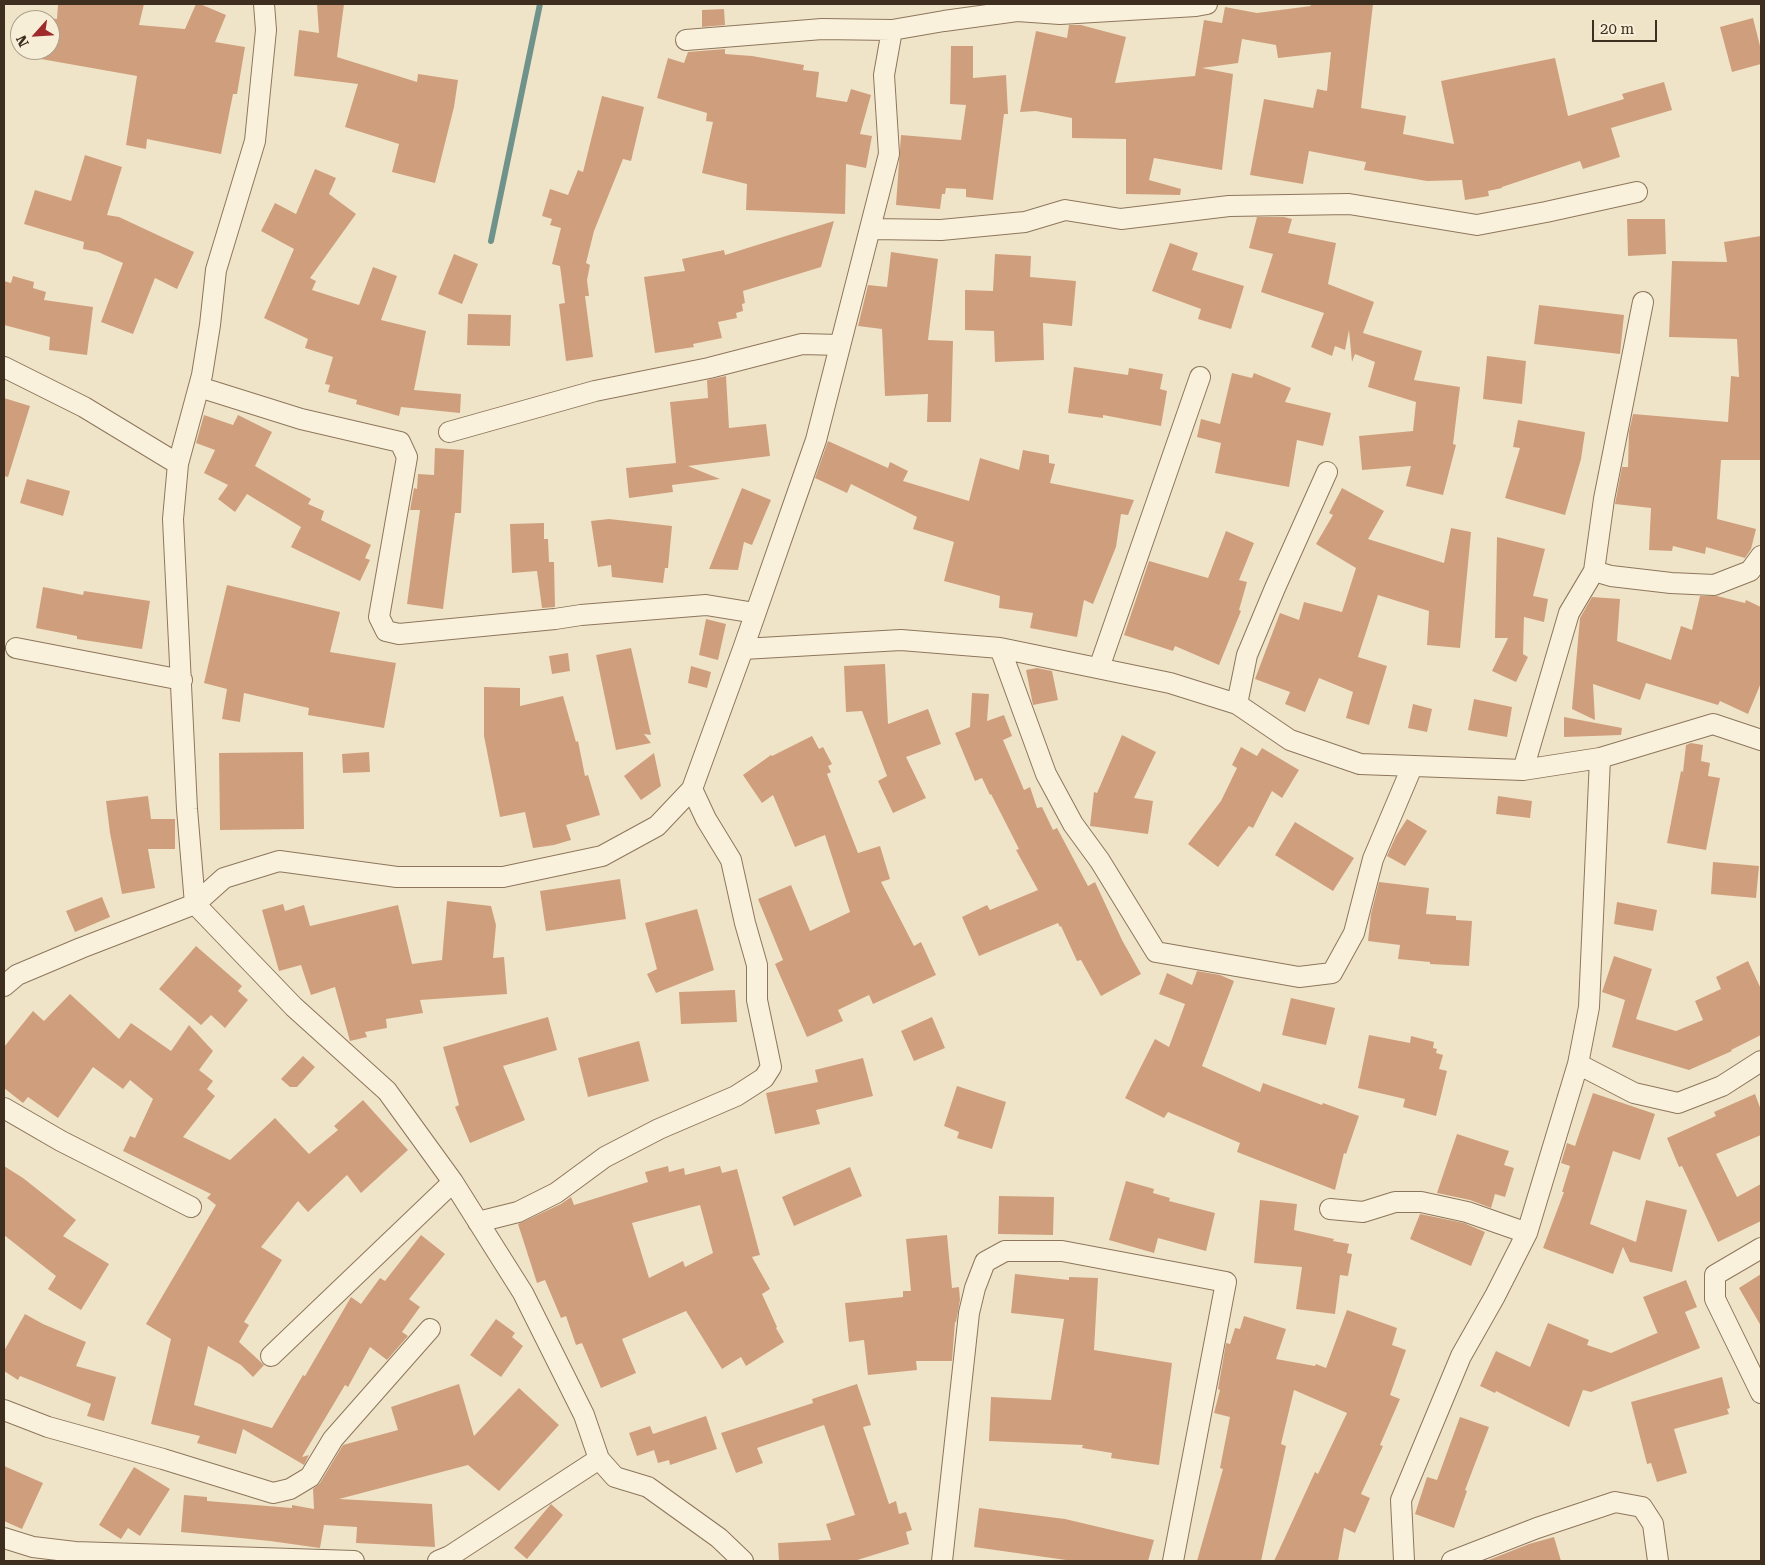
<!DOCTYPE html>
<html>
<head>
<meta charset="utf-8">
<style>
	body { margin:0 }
	#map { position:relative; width:1765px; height:1565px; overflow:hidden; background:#f0e4c8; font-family:"Roboto Serif",serif }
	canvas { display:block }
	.frame { position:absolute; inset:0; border:5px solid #3d2e20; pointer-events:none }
	.north { position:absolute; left:10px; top:10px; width:50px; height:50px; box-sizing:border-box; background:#f7eed8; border:1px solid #ada18e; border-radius:50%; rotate:244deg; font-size:14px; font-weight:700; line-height:20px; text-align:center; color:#3d2e20 }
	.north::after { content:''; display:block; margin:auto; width:18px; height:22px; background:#9e2a2b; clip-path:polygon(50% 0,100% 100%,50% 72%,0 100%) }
	.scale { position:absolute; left:1592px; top:20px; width:65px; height:22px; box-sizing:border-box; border:2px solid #3d2e20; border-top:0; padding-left:6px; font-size:15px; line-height:18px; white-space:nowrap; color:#3d2e20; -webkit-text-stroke:4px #f7eed8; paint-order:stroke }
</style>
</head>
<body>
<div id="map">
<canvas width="1765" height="1565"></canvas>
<div class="frame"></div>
<div class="north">N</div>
<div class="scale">20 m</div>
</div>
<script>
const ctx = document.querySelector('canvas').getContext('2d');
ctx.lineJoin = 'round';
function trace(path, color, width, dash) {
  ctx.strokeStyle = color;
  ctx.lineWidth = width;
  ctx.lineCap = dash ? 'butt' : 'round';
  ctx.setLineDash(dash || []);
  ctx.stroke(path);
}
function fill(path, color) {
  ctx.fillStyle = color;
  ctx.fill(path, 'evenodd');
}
const stream = new Path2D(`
	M491,241L540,4`);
const building = new Path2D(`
	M58,4H144L139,25L185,29L196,4H200L226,15L215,42L245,47L237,94H233L221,154L147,139L146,149L126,145L137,76L41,59L43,50H50V20H48V18L57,19Z
	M317,4H344L337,57L417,82L418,74L458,80L454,107L435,183L392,172L399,144L345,127L358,84L294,76L299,30L319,33Z
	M1310,4H1373L1361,108L1406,116L1403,134L1454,144L1441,81L1555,58L1568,116L1624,99L1622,94L1664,82L1672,110L1611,128L1620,157L1583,169L1580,161L1502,187V188L1488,191L1489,196L1465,200L1462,180L1427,181L1364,170L1366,162L1309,151L1303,184L1250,175L1264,99L1313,108L1317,89L1327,91L1331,52L1278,58L1276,45L1242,39L1238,63L1202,68L1233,74L1222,170L1154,158L1149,180L1181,189L1180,195L1126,194V139L1072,138V118L1036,111L1020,112L1036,31L1067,38L1069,25H1081L1126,37L1115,83L1195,76L1204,20L1222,23L1225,7L1257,13L1311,6Z
	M724,9L725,25L702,27V10Z
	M1753,18L1761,50V64L1732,72L1720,27Z
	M951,46H973V78L1006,75L1008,114H1004L993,200L966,197V189L946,188L945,194H942L940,209L896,205L901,135L961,140L966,105L950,104Z
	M725,49V54L752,56L804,65L803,70L819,72L816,97L847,102L851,89L871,95L860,134L872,136L866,168L846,164L845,214L746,210L747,184L702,173L713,122L706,121L707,113L657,98L668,58L684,63L688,52Z
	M602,96L644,107L631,161L623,159L594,231L586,263L590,265L587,280L589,296H585L593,357L566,361L559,304L565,303L560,266L552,264L561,228L550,225L552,219L542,216L550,189L568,195L578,170L583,172Z
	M85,155L122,167L107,215L119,217L194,252L177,289L155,278L133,334L101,322L123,263L98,252L83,249L84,242L24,224L35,190L71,201Z
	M315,169L336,178L329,194L356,214L310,278L316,281L312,290L359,305L373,267L397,276L381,320L426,331L414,390L461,394L460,413L401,407L399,416L356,404L357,400L328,392L330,385L325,384L333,357L305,348L308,339L264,318L294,249L261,231L275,203L296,214Z
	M1257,217H1284L1292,219L1288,233L1336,243L1328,284L1374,302L1363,333L1422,351L1414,380L1460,387L1453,444L1456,445L1443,495L1406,486L1411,466L1362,470L1359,436L1413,431L1416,402L1368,387L1375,362L1355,354L1352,362L1349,330L1345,350L1335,346L1332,356L1311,347L1324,313L1261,292L1273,254L1249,248Z
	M1627,219H1665L1666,254L1628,256Z
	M834,221L821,267L743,291L745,303L742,304L743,311L736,313L737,318L718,322L722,338L693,344L694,347L655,353L644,277L685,271L682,259L724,250L725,255Z
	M1761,236V460H1721L1717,519L1756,529L1751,549L1745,558L1706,547L1705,554L1673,546L1672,551L1649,550L1651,508L1615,504L1622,467H1628L1629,432L1633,414L1728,422L1731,376L1739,377L1737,339L1669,337L1672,261L1727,262L1724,242Z
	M1170,243L1198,253L1192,270L1244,286L1231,329L1198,319L1201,309L1152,291Z
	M891,252L938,259L928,340L953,341L951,422H927L928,394L885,396L882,329L858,326L868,285L887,287Z
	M454,254L478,264L462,304L438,294Z
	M995,254L1031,256L1030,277L1076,281L1072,326L1043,323L1044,360L995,362L994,331L965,330V290L993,291Z
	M13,276L34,282L33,288L46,292L44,300L93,307L87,355L49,350L50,337L4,325V281L11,283Z
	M1539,305L1624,315L1620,354L1534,344Z
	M468,314L511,315L510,346L467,345Z
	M1487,356L1526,361L1522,404L1483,399Z
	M1074,367L1128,375L1129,368L1163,374L1160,389L1167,391L1161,426L1103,415V418L1068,413Z
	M1232,373L1252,378L1254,373L1291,388L1285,402L1331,413L1323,446L1297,440L1289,487L1215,473L1221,443L1197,437L1201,419L1220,424Z
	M726,376L729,428L766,424L770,456L688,466L720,479L672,485L673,492L629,498L626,468L676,463L670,402L708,398L707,380Z
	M4,398L30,406L8,477L4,476Z
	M204,415L233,425L238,415L272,432L255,466L311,499L308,504L324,511L321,520L371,545L365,558L370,560L360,581L291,547L301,527L247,494L235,512L218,499L228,485L204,473L215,450L196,443Z
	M1518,420L1585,432L1581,459L1565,515L1505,498L1520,448L1513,447Z
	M828,441L888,468L890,462L908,471L903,481L969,501L980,458L1019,470L1023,450L1049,455V463L1055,464L1050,483L1134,500L1128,515L1121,514L1116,547L1093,604L1084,600L1077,637L1030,628L1033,613L999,608L1000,596L944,581L954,542L913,529L917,517L851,484L847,493L815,478Z
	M435,448L464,450L461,513H455L443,609L407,604L420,510H410L414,488L417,489L418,474L434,475Z
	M27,479L70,491L63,516L20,503Z
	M742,488L771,500L752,545L744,542L738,570L709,569Z
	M1342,488L1384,511L1368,539L1444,563L1451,528L1471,532L1460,648L1427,645L1429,611L1378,595L1358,657L1387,666L1369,725L1346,718L1353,692L1319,678L1305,712L1285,704L1290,692L1255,679L1280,613L1299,620L1304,602L1342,612L1356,568L1316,544L1333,515L1329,513Z
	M609,519L672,526L668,568H665L663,583L612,577L611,565L598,567L591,521Z
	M544,523V539H548L549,562H554L555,607L542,608L537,571L512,573L510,524Z
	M1226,531L1254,543L1239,580L1247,582L1239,610L1241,611L1219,665L1175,646L1173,651L1124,635L1149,561L1208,578Z
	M1497,537L1545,549L1533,596L1548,599L1544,622L1524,617L1523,654L1528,657L1516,682L1492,671L1508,638H1495Z
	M227,585L340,612L330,652L396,663L384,728L308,715L309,708L244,693L240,722L222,719L227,689L204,683Z
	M43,587L83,595L84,591L150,601L142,649L77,639V636L36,628Z
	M1700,596H1717L1745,603L1746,600L1761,607V683L1748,714L1720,701L1718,705L1646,683L1640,700L1593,684L1595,720L1572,709L1580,618L1592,597L1620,599L1617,641L1671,660L1681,626L1692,630Z
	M706,619L726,624L718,660L699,655Z
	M631,648L651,735L644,734L651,743L616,750L596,655Z
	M568,653L570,671L552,674L549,656Z
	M885,664L888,724L928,709L941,744L906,757L926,798L893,813L878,781L887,776L862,711L846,712L844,666Z
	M691,666L711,672L707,688L688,683Z
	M1037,668L1052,671L1058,700L1033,705L1026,670Z
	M484,687L520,688V706L563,696L576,742L578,741L585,776L588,775L600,815L566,825L571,840L554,845L533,848L525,812L500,817L484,736Z
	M972,693L989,694L987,721L1004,715L1012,736L1003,740L1024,790L1030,787L1037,808L1042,807L1053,830L1057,828L1088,886L1095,882L1122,940L1141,974L1101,996L1081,960L1077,961L1061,926L1060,927L1058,923L979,956L962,917L987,905L990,910L1038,890L1016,850L1019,849L991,794L990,795L982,778L975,781L955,733L970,727Z
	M1474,699L1512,707L1507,737L1468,730Z
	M1413,704L1432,709L1427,732L1408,728Z
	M1564,717L1622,728L1621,735L1564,737Z
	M1122,735L1156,752L1134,798L1153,801L1148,834L1090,826L1094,792L1097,793Z
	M812,736L819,749L823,747L832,764L828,766L831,772L827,774L858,853L880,846L890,879L881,882L914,946L921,942L936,975L873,1004L869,995L838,1010L843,1021L807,1037L775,964L783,960L758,899L791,885L810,931L850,912L825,835L795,847L773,795L762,803L743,775L771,755L772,756Z
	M1691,743L1703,745L1701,761L1710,763L1708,776L1720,778L1706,850L1667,843L1681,771L1683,772L1686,745Z
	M1241,747L1257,756L1262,748L1299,770L1282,798L1272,791L1253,828L1249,826L1218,867L1188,844L1221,801L1237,768L1232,765Z
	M303,752L304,829L220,830L219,753Z
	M369,752L370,772L343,773L342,754Z
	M654,753L661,786L641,800L624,776Z
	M148,796L151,819H175V849H148L155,888L122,894L110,833L106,801Z
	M1498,796L1532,801L1530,818L1496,814Z
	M1407,819L1427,831L1405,866L1387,856L1396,836Z
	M1295,822L1354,858L1333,891L1275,855Z
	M1713,862L1759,866L1756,898L1711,894Z
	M620,879L626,919L546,931L540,891Z
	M1379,882L1429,888L1426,914L1456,916V920L1472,921L1469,966L1430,964V962L1398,959L1400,945L1368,941L1371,914Z
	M102,897L110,917L75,932L66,911Z
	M447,901L491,906L496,925L493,958L504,957L507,994L420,1000L423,1013L386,1019L387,1028L365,1032L367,1037L350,1041L335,987L311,995L301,965L279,971L262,910L283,904L285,911L304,905L310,926L398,905L412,964L442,960Z
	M1617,902L1657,910L1653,931L1614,924Z
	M697,909L714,970L656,993L647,974L657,969L645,923Z
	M196,946L242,986L238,991L248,1000L225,1028L211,1015L201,1025L159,989Z
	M1614,956L1652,969L1636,1019L1676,1031L1703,1020L1695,1001L1721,989L1716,977L1748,961L1761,989V1035L1731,1050L1732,1051L1689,1070L1612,1047L1625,1000L1602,992Z
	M1197,971L1220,975L1234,981L1202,1066L1260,1092L1263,1083L1322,1105L1323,1103L1359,1116L1346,1154L1344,1153L1335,1190L1237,1152L1240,1143L1168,1112L1164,1118L1125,1098L1155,1039L1169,1047L1185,1004L1159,994L1167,973L1192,985Z
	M735,990L737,1022L681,1024L679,992Z
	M70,994L119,1039L131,1023L171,1051L189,1025L213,1051L199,1070L213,1081L207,1089L215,1096L183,1137L230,1160L275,1118L309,1154L338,1130L334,1126L363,1100L408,1150L361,1193L347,1175L308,1212L298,1201L261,1247L282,1260L244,1322L249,1325L239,1342L264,1365L253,1377L241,1365L208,1346L194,1405L272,1428L303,1375L305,1376L351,1297L361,1304L380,1278L385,1281L421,1235L445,1254L409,1299L420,1307L402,1332L408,1336L387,1360L370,1347L348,1387L345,1385L302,1457L309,1455L304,1465L243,1429L236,1454L197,1443L200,1436L151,1424L171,1339L146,1324L216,1205L207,1198L211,1194L123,1151L130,1136L135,1138L153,1099L130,1080L123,1089L93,1067L58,1118L28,1097L23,1103L4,1088V1047L33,1011L44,1021Z
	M1291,998L1335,1008L1326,1045L1282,1035Z
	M548,1017L557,1050L503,1066L525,1120L470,1143L455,1107L459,1105L443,1047Z
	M932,1017L945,1048L914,1061L901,1031Z
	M1369,1035L1410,1043L1411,1036L1434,1042L1433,1048L1437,1049L1436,1053L1443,1055L1439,1069L1447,1071L1436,1116L1403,1107L1405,1099L1358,1088Z
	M639,1041L649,1081L588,1097L578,1058Z
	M303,1056L315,1067L297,1087H290L281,1079Z
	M863,1058L873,1096L816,1110L820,1124L775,1134L766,1093L818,1082L815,1070Z
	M957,1086L1006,1102L992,1149L957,1138L959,1132L944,1126Z
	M1593,1093L1655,1114L1640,1160L1613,1151L1590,1224L1636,1242L1646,1200L1687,1210L1672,1272L1630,1262L1623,1247L1613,1274L1543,1248L1564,1192H1562L1570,1166L1561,1163L1567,1143L1575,1146Z
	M1755,1094L1761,1110V1135L1716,1154L1737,1197L1761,1184V1221L1718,1242L1682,1166L1679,1167L1667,1138L1716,1116L1714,1112Z
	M1457,1134L1509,1151L1504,1165L1514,1168L1505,1197L1495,1194L1491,1208L1470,1200L1437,1193Z
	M4,1166L23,1178L76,1220L63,1236L109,1264L81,1310L48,1289L56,1276L4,1235Z
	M668,1166L669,1172L684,1168L685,1175L720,1166L722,1173L737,1169L760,1255L752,1257L770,1289L762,1294L777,1327L776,1328L784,1342L746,1366L741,1357L722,1369L686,1311L622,1339L636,1373L601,1388L582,1343L576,1345L566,1316L561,1318L545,1280L537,1283L518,1224L561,1204L571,1197L574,1205L648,1182L645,1172ZM700,1205L713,1253L685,1267L683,1261L649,1278L632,1223Z
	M850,1167L862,1196L794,1226L782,1197Z
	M1126,1181L1154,1189L1153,1193L1170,1198L1169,1201L1215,1213L1206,1251L1158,1238L1154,1253L1109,1240Z
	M999,1196L1054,1197L1053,1235L998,1234Z
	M1260,1200L1297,1204L1294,1230L1334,1239L1333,1241L1349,1244L1347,1253L1352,1254L1348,1276L1340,1275L1335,1314L1296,1309L1302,1267L1254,1263Z
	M1420,1214L1464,1223L1485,1232L1471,1266L1410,1239Z
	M947,1235L952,1288L959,1287L960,1300L956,1322H955L952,1361H916L917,1370L868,1375L864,1340L849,1342L845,1303L903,1297V1291H911L906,1239Z
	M1015,1274L1069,1280V1277L1098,1278L1094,1350L1172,1363L1159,1465L1111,1458L1112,1453L1082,1448L1083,1445L989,1441L991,1397L1051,1400L1064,1319L1011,1313Z
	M1761,1274V1326L1739,1288Z
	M1686,1280L1697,1307L1685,1312L1700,1348L1591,1392L1583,1390L1569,1427L1496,1391L1495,1393L1480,1386L1496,1351L1530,1367L1548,1323L1589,1340L1587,1345L1611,1353L1657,1333L1658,1334L1643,1297Z
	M1347,1310L1397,1328L1392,1345L1406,1350L1390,1395L1400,1399L1380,1445L1383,1446L1361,1494L1370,1498L1355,1533L1344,1528L1338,1561H1274L1315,1472L1318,1474L1347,1413L1294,1390L1281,1444L1286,1446L1261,1561H1197L1223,1469L1220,1468L1230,1417L1214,1413L1220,1390L1218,1389L1226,1343L1230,1344L1235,1328L1240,1329L1244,1316L1286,1329L1276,1359L1315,1366L1316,1364L1326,1368Z
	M25,1314L43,1324L86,1342L76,1366L116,1377L104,1421L87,1416L91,1404L20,1376L18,1380L4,1371V1351Z
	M496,1319L515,1333L512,1337L523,1346L501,1377L470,1355Z
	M1722,1377L1730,1408L1727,1409L1729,1414L1674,1429L1687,1473L1657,1482L1651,1463L1647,1464L1631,1402Z
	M459,1384L474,1436L519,1388L559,1425L499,1491L468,1465L339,1499L432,1504L435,1547L356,1543L357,1527L324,1525L320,1548L270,1541L181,1532L184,1495L207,1497V1501L292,1508V1505L314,1509L313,1489L320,1483L343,1445L398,1430L391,1407Z
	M857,1384L871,1425L863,1427L889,1504L896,1501L899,1514L906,1512L912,1530L906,1532L909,1544L854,1561H779L778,1543L831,1540L826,1524L855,1515L824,1425L757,1448L763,1463L736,1473L721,1433L813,1403L812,1399Z
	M706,1416L717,1449L670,1465L669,1460L658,1463L654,1450L637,1456L629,1433L650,1426L653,1434Z
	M1460,1417L1489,1427L1465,1490L1467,1491L1454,1528L1415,1514L1427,1477L1437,1480Z
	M4,1466L43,1483L22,1529L4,1521Z
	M134,1467L170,1489L140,1536L128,1528L121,1539L99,1525Z
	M551,1504L563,1515L527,1559L514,1548Z
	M979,1508L1065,1519L1154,1540L1148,1561H1073L974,1547Z
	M1554,1537L1561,1561H1486L1529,1544Z`);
const street = new Path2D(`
	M264,4L266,30L255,141L216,270L210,325L202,375L178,464L173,519L187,809L195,904L294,1007L387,1091L453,1182L523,1293L584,1415L599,1459L615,1477L648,1487L719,1538L743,1561
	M1017,11L1060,14L1196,6L1207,4
	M686,40L822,29L892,30
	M871,229L941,230L1025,222L1065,210L1121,219L1229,206L1349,204L1477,225L1546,212L1637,192
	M4,367L84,407L178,464
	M199,387L301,419L400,442L407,457L379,617L386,631L399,634L555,619L581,615L706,605L755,613
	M449,432L595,391L709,368L802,344L840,345
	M1594,571L1604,499L1643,302
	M16,648L182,680
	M1000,648L1046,774L1073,824L1100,861L1156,952L1299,977L1332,973L1354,933L1373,859L1412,767
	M743,649L901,640L1000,648L1170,683L1237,704L1290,740L1360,764L1523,770L1600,758L1713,724L1761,740
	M1099,668L1200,377
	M1237,704L1247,655L1275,588L1327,472
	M1523,770L1569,613L1594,571L1611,576L1671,583L1714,585L1750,571L1761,556
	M4,986L17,975L81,948L195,904L224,878L279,861L397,877H503L602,856L657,826L692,789L743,649L816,440L889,154L884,75L892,30L944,21L1017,11L1027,4
	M1578,1064L1634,1093L1678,1103L1722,1086L1761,1061
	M4,1108L61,1141L191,1207
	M1330,1209L1363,1212L1395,1202H1421L1467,1212L1527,1233
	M478,1222L518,1212L556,1193L605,1157L659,1129L736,1096L764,1078L771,1067L757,1000V965L745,923L731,860L706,819L692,789
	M1761,1248L1715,1275V1299L1761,1393
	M271,1356L453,1182
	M4,1410L48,1427L163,1459L273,1493L290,1489L310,1477L333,1439L430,1329
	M4,1538L33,1547L75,1552L354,1561
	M438,1561L450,1556L599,1459
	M942,1561L969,1313L975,1288L985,1262L1005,1251H1062L1226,1282L1173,1561
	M1404,1561L1401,1500L1461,1356L1495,1296L1527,1233L1578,1064L1589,1007L1600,758
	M1452,1561L1537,1528L1615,1502L1642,1507L1653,1524L1658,1561`);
trace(stream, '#6f938a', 6);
fill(building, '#cf9f7d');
trace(street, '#8d765c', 22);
trace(street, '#faf1dc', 20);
</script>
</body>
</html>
